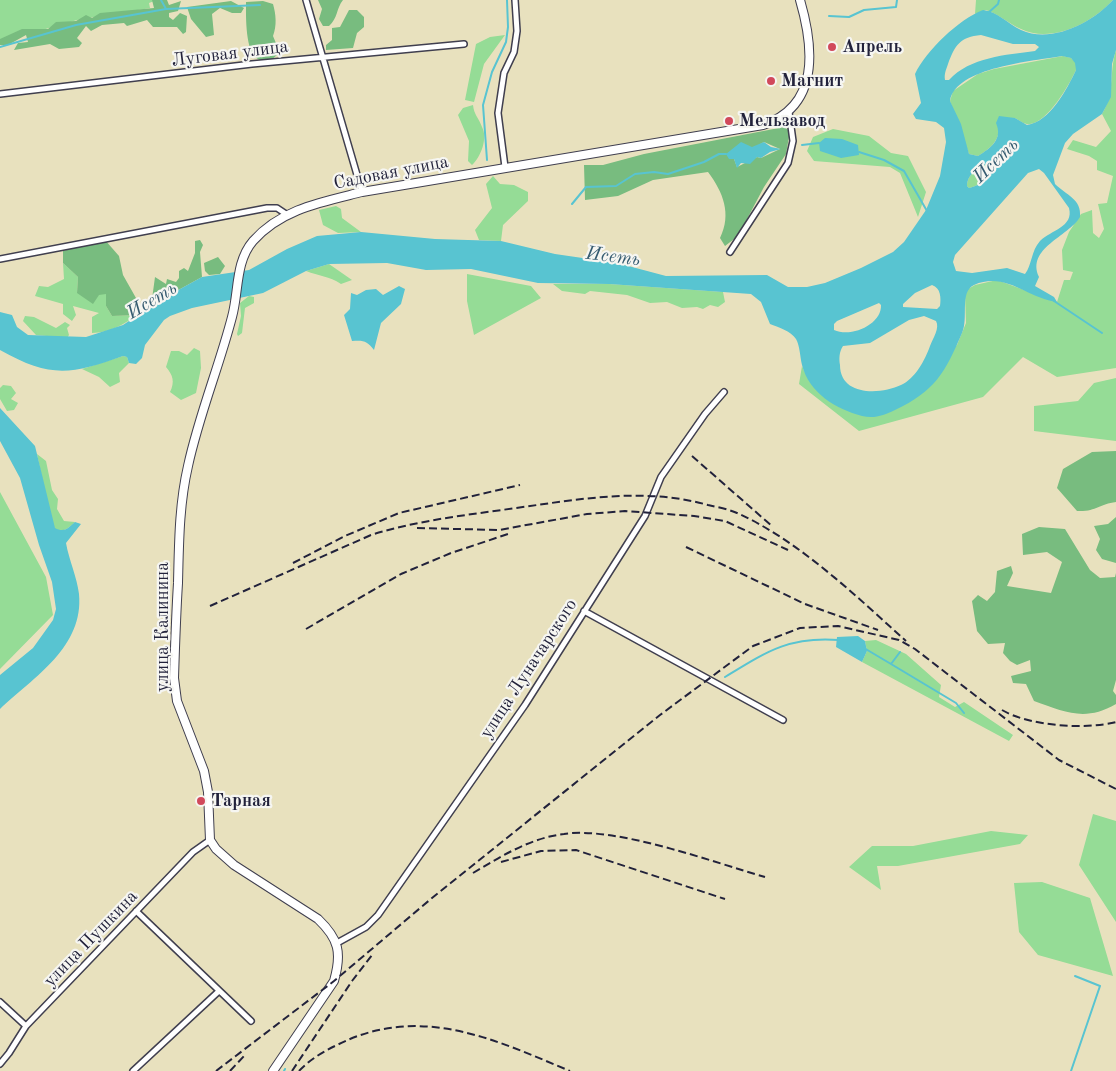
<!DOCTYPE html>
<html>
<head>
<meta charset="utf-8">
<style>
	body { margin:0 }
	canvas { display:block; background:#e8e1be }
</style>
</head>
<body>
<canvas width="1116" height="1071"></canvas>
<script>
const ctx = document.querySelector('canvas').getContext('2d');
ctx.lineJoin = 'round';
function fill(path, color) {
  ctx.fillStyle = color;
  ctx.fill(path, 'evenodd');
}
function trace(path, color, width, dash) {
  ctx.strokeStyle = color;
  ctx.lineWidth = width;
  ctx.lineCap = dash ? 'butt' : 'round';
  ctx.setLineDash(dash || []);
  ctx.stroke(path);
}
function drawText(font, color, halo, rows, align = 'center') {
  ctx.font = font + ' "Old Standard TT",serif';
  ctx.lineWidth = 4.5;
  ctx.setLineDash([]);
  ctx.textBaseline = 'middle';
  ctx.strokeStyle = halo;
  ctx.fillStyle = color;
  for (const [text, x, y, turn = 0] of rows) {
    ctx.save();
    ctx.translate(x, y);
    ctx.rotate((+turn || 0) * Math.PI / 180);
    ctx.textAlign = isNaN(turn) ? turn : align;
    if (halo) ctx.strokeText(text, 0, 0);
    ctx.fillText(text, 0, 0);
    ctx.restore();
  }
}
const green = new Path2D(`
	M0,0H157L149,3L150,8L77,20L0,42Z
	M976,0H1113C1092,23 1051,44 1021,29C1009,24 999,14 986,10L975,14Z
	M505,35L484,64L474,102L465,100L476,44L490,37Z
	M1116,50V368L1057,377L1023,357L983,397L859,431L799,384L802,366C811,391 840,408 864,416L957,345L966,323L965,295L968,289L975,285L997,280L1057,302L1064,280H1070L1073,272L1063,270L1062,250L1069,232L1081,214L1092,210L1093,233L1099,238L1104,229L1098,204L1107,203L1113,176L1097,170V161L1089,156L1067,149L1073,140L1096,147L1111,131L1102,114C1115,93 1109,72 1116,50Z
	M1063,56L1071,58L1076,63V70C1069,85 1048,122 1030,124C1025,125 1020,121 1015,118L999,129C998,143 989,149 978,156L969,154L950,101L953,91L978,74L994,69Z
	M473,105C474,115 479,118 482,127C488,138 481,157 472,165L468,161L469,141L458,115L463,108Z
	M833,129L869,136L891,153L908,156L926,192L918,217L900,173L890,167L814,161L807,151L813,137Z
	M992,162L996,164C993,175 980,186 969,188L967,186C967,173 981,166 992,162Z
	M493,176L500,184L514,185L528,192V201L503,225L501,241L479,240L475,230L492,208L486,184Z
	M336,206L341,209L342,218L361,232L338,233L323,225L319,210Z
	M63,263L78,277L77,293H107L106,306L112,316L138,315C124,324 109,333 92,333V317L99,313L73,306L76,315L72,321L63,314V304L35,296L39,286L48,287L64,279Z
	M329,264L352,280L341,284C329,276 319,276 306,271Z
	M467,274L531,286L541,298L474,335L467,301Z
	M553,284H609L723,292L725,302L718,307L710,305L703,309L697,307L682,308L667,302L650,303L627,295L590,291L585,294L562,291Z
	M249,296L254,297V303L245,308L242,333L238,336L237,334L241,316L240,303Z
	M25,316L34,317L56,328L65,322L70,325L67,328L69,335L67,338L36,335L23,321Z
	M194,348L200,351L201,368L196,393L181,400L170,392C175,382 173,375 166,367L171,351H179L187,355Z
	M123,356L127,357L129,363L119,373L120,382L110,387L99,377L82,369Z
	M1116,378V441L1034,431V406L1078,401L1094,383Z
	M3,385L11,386L16,393L11,399L18,403L14,410L7,411L0,399V388Z
	M37,454L46,461L52,490L58,499L57,509L64,521L75,522C68,528 64,533 55,529L51,520Z
	M0,492L46,577L53,615L0,669Z
	M876,640L906,654L941,685L939,697L955,707L964,702L1013,735L1009,741L862,662L867,651L865,641Z
	M1093,814L1116,821V922L1079,865Z
	M991,831L1028,835L1020,844L898,866H877L881,890L849,867L872,846H913Z
	M1042,882L1090,898L1113,976L1038,955L1019,932L1014,883Z`);
const forest = new Path2D(`
	M152,0H167L169,5L181,1L178,11L169,13V17L173,20L180,13L187,16L186,32L183,34L177,27H153L147,20L127,26L124,23L102,25L91,31L86,26L77,38L82,43L79,47L59,49L50,44L14,50L18,43L28,42L26,35L8,45H0V39L22,29H48L56,22L76,21L86,15L92,18L100,13L154,8Z
	M318,0H343C336,9 338,18 329,26H323L319,19L322,9Z
	M231,1L244,8L241,13H232L220,8L212,14L214,35L206,37L191,19L187,7Z
	M263,1L273,4C276,15 277,25 273,36L278,48L277,55L270,61C267,61 261,61 258,59C245,53 246,16 246,2Z
	M349,10H357L364,17V27L357,33L353,48L326,50V45L332,40V28L340,27Z
	M784,127L790,131L786,154L764,187L738,236L725,246L720,238C732,214 723,192 708,172L653,180L618,196L585,200L584,165H603L644,154ZM764,142L780,149L761,158L757,157L737,167L734,159Z
	M105,240L119,256L123,275L136,298L135,305L141,307L138,315L112,316L106,306V294L99,295L93,304L77,293L78,277L63,263V251Z
	M200,240L203,245L200,252L202,277L162,299H152L155,277L166,284L167,279L176,282L179,278V271L184,268L188,271L195,253V241Z
	M218,257L225,266L220,274L209,275L205,271L204,263Z
	M1116,451V502C1099,504 1096,512 1077,511L1057,488L1063,469L1092,452Z
	M1116,517V563L1102,559L1096,550L1100,539L1094,526L1108,524Z
	M1039,527L1065,529L1090,570L1100,578L1115,577L1116,573V680L1113,691L1116,695V704C1085,722 1065,712 1034,701L1026,684L1013,683L1011,676L1031,671L1030,660L1017,665L1010,661L1003,653L1005,643L988,644L977,631L972,601L978,595L987,601L995,592L997,571L1011,566L1013,573L1007,586L1051,593L1062,562L1047,552L1023,555L1022,534Z`);
const water = new Path2D(`
	M1113,0H1116V50L1112,64L1111,97L1102,114L1073,134L1065,143L1053,175L1055,184C1066,195 1082,199 1080,217C1068,237 1026,248 1039,277L1035,286L1054,297L1057,302C1028,299 1006,271 974,285C959,292 969,318 962,333C945,373 935,391 895,410C884,415 875,419 862,416C836,409 809,393 802,365C800,357 800,346 796,339C791,331 778,327 770,324L761,302L751,294L609,284L538,283L471,269L426,270L387,263L329,264L306,271L263,293L192,308L170,316L164,320L145,345L142,358L136,364L129,363L127,357L123,356C70,375 50,378 0,350V312L12,315L17,327L28,335L86,337L123,325L162,299L202,277L249,270L287,249L317,236L361,232L435,239L501,241L555,254L617,263L666,276L767,275L788,287H807L825,283L861,268L893,252L904,242L926,210L940,176L946,142L944,128L936,122L916,119L913,114L921,103L915,74C926,51 959,19 983,10C997,11 1008,24 1021,30C1051,44 1092,23 1113,0ZM981,35L1013,44H1035L1039,47L1035,51C1006,55 970,57 949,80H945C944,74 946,70 948,64C955,45 960,37 981,35ZM1062,56L1071,58L1075,63L1076,70C1067,89 1050,122 1027,125L1015,118L999,116L996,123C1003,139 991,148 978,156L969,154L961,124L950,101C955,67 1035,61 1062,56ZM992,162L996,164C993,175 980,186 969,188L967,186C967,173 981,166 992,162ZM1039,169L1044,173L1069,208C1074,227 1051,230 1040,241C1031,251 1032,265 1025,274L1007,268L972,273L956,271L953,262L955,255L1028,173ZM932,285C941,288 941,298 940,306L937,309L903,307V304L915,293ZM879,303L881,305C882,324 852,338 834,330V324L837,321ZM924,316L936,321C940,328 933,338 930,346C925,360 915,379 901,385C880,395 840,396 840,365C839,359 839,352 843,346L870,343L909,320Z
	M825,138L842,139L858,145L859,155L841,158L820,151L819,143Z
	M741,142L752,147L764,142L771,147L781,149L770,152L761,158L757,157L750,164L741,163L737,168L734,159H729L726,154Z
	M399,286L405,289L401,304L381,323L374,350C367,341 364,340 352,341L344,315L350,309L351,293L357,295L366,290L376,289L383,295Z
	M0,408L35,446L55,528C64,533 68,528 75,522L81,524L66,543C69,560 77,577 79,594C84,647 34,677 0,709V675L33,648L53,620L56,609L52,582L39,545L20,478L0,441Z
	M858,636L865,641L867,651L862,662L836,647L837,637Z`);
const stream = new Path2D(`
	M161,0L166,9
	M988,13L998,4L999,0
	M829,16L849,17L864,10L896,7L897,0
	M0,47L76,25L166,9L260,5
	M802,145L819,143
	M859,152L884,160L904,171L927,211
	M487,160L483,105L492,72L506,42L508,27L507,0
	M572,204L586,187L616,186L635,174L654,172L668,174L704,162L719,154H726
	M1054,301L1102,333
	M864,648L891,664
	M900,652L891,664L956,703L964,713
	M725,677C766,652 789,636 839,640
	M284,1071L285,1069
	M1071,1071L1100,986L1075,976`);
const minor = new Path2D(`
	M306,0L362,192
	M0,94L252,64L464,44
	M505,167L498,113L504,73L514,52L517,31L515,0
	M730,252L788,163L793,141L789,112
	M0,259L267,208H277L286,214
	M584,611L783,720
	M136,911L251,1021
	M337,943L366,927L378,915L525,705L645,516L661,477L705,414L724,392
	M0,1002L26,1026
	M0,1064L9,1053L26,1026L193,852L210,840
	M133,1071L219,991`);
const secondary = new Path2D(`
	M273,1071L334,981C342,953 339,939 318,919L234,865L216,849L210,840L208,792L204,771L177,701L174,678C175,646 176,615 178,583C179,544 179,505 188,466C199,415 219,367 232,317C239,292 235,262 253,241C281,209 322,202 362,192L763,125C820,106 814,48 800,0`);
const rail = new Path2D(`
	M692,456L773,527
	M417,528L499,530L587,514L625,511L694,516L725,521L788,550
	M686,547L805,604L878,630
	M293,563L345,536L399,513L520,485
	M210,606L371,535C419,520 467,515 516,508C581,499 644,487 708,505C717,507 728,509 737,513C798,540 856,596 906,641
	M306,629L401,574L451,553L511,533
	M1002,710C1029,726 1085,730 1116,722
	M501,862L541,851L576,850L725,899
	M473,873C502,856 530,838 564,834C615,826 713,862 765,877
	M216,1071L334,981L432,898L660,715L753,646L800,628L838,626L899,640L915,649L1059,760L1116,789
	M230,1071L245,1055
	M292,1071L352,981L372,955
	M299,1071C313,1056 332,1047 350,1039C428,1007 498,1041 570,1071`);
const markers = [
	[832,47,5,"#d1495b"],
	[771,81,5,"#d1495b"],
	[729,121,5,"#d1495b"],
	[201,801,5,"#d1495b"]
];
const poiNames = [
	["Апрель",842,47],
	["Магнит",781,81],
	["Мельзавод",739,121],
	["Тарная",211,801]
];
const streetNames = [
	["Луговая улица",230,54,-7],
	["Садовая улица",391,173,-11],
	["улица Калинина",163,627,-90],
	["улица Луначарского",529,669,-57],
	["улица Пушкина",91,939,-46]
];
const waterNames = [
	["Исеть",996,161,-44],
	["Исеть",613,257,7],
	["Исеть",152,301,-31]
];
fill(green, '#95dc96');
fill(forest, '#78bc7f');
fill(water, '#58c4d1');
trace(stream, '#58c4d1', 2);
trace(minor, '#403f4f', 8);
trace(secondary, '#403f4f', 10);
trace(minor, '#fff', 5);
trace(secondary, '#fff', 8);
trace(rail, '#22223b', 2, [8, 4]);
for (const [x, y, r, color] of markers) {
  const dot = new Path2D();
  dot.arc(x, y, r, 0, 2 * Math.PI);
  ctx.fillStyle = color;
  ctx.fill(dot);
  trace(dot, '#f6f6f2', 2);
}
drawText('bold 18px', '#22223b', '#f6f6f2', poiNames, 'left');
drawText('18px', '#22223b', '#f6f6f2', streetNames);
drawText('italic 19px', '#355b70', '#f6f6f2', waterNames);
</script>
</body>
</html>
